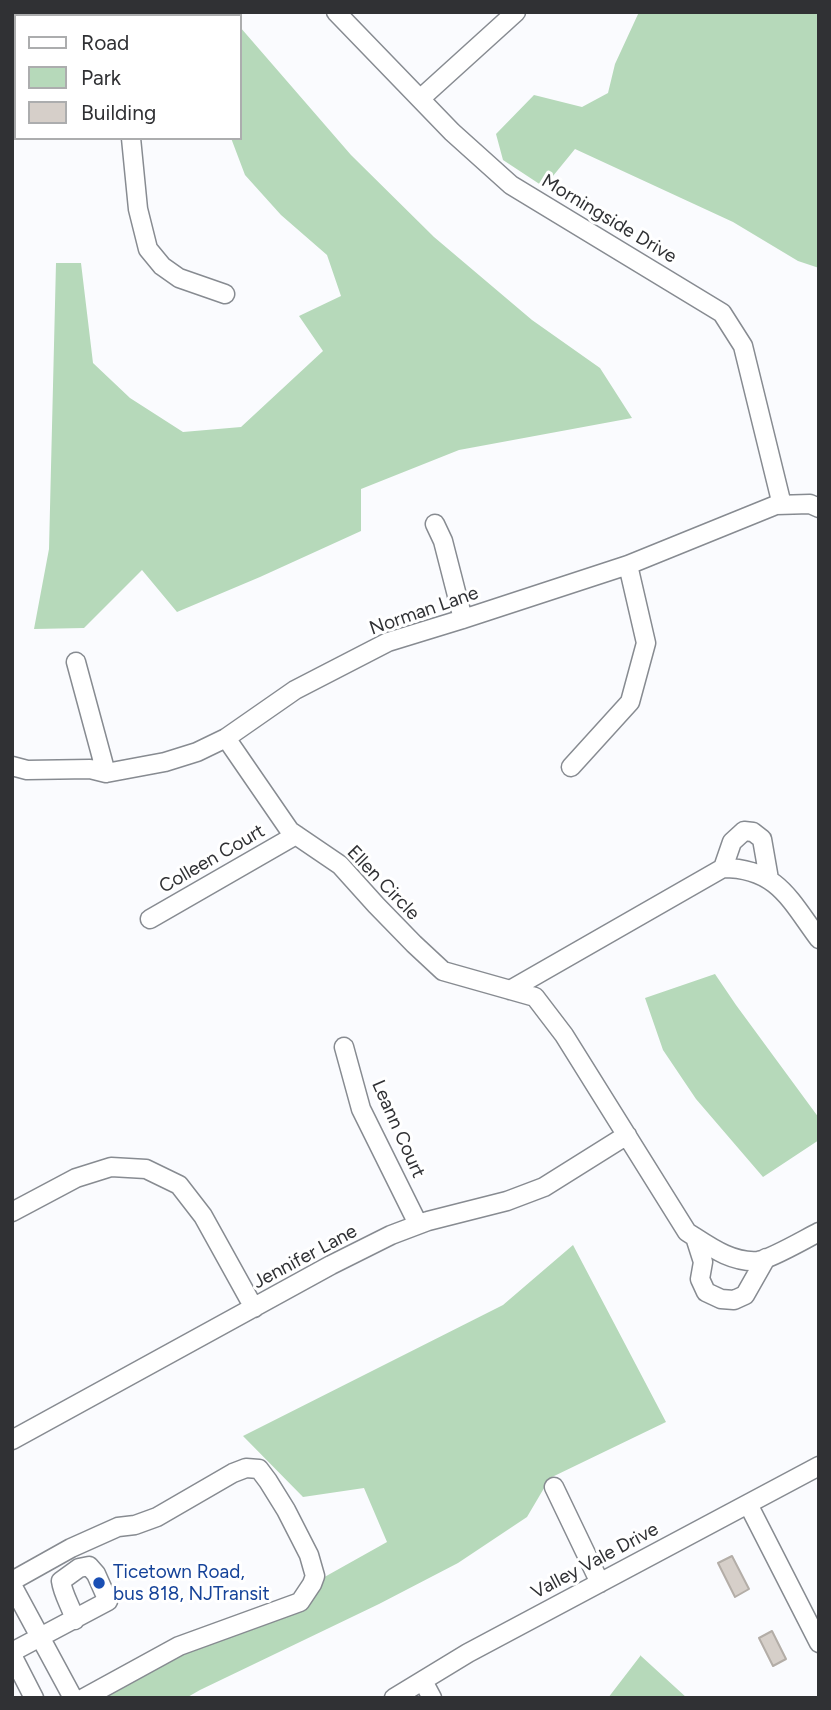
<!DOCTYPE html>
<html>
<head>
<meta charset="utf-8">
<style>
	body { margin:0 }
	#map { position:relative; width:831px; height:1710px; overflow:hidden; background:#fafbfe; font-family:Figtree,sans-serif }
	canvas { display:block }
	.frame { position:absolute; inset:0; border:14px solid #303134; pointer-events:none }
	.legend { position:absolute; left:14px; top:14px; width:228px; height:126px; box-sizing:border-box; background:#fff; border:2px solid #acadae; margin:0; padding:9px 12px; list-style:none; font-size:21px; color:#303134 }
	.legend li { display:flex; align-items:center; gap:14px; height:35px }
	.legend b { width:35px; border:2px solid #acadae }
</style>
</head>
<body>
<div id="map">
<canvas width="831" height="1710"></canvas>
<div class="frame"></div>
<ul class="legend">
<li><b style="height:9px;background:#fff"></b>Road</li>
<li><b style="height:19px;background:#b6d9ba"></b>Park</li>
<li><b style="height:19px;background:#d6cfc9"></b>Building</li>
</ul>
</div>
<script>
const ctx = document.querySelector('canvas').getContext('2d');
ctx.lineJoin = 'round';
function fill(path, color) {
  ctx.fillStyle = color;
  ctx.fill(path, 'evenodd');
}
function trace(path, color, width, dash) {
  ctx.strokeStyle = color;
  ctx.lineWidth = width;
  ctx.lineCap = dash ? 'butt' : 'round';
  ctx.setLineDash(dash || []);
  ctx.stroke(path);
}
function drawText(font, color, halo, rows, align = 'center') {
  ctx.font = font + ' Figtree,sans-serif';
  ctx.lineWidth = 6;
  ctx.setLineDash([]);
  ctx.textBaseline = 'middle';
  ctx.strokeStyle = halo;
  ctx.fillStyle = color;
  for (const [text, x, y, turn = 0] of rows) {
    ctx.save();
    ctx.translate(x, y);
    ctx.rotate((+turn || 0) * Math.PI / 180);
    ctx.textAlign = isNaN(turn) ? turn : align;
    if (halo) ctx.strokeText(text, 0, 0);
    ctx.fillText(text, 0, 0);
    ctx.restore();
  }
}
const green = new Path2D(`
	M639,12H819V268L798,261L733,222L575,149L544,187L503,160L496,134L534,95L582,107L608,93L615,64Z
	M240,27L351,155L434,237L532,320L600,368L632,418L459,450L361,489V531L260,577L177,612L142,570L84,628L34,629L49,549L56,263H81L93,363L130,398L183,432L241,427L323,351L299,316L341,296L327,255L281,215L245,175L231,138H240Z
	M715,974L736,1005L819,1118V1140L763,1177L696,1099L663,1050L645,998Z
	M573,1245L666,1422L550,1478L527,1517L458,1563L379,1604L200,1690L186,1698H84L281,1610L312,1584L387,1542L364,1488L303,1497L243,1436L503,1305Z
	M641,1655V1656L687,1698H608Z`);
const building = new Path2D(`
	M732,1556L749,1589L735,1597L718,1563Z
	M772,1631L786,1659L773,1666L759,1638Z`);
const minor = new Path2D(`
	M336,12L452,132L511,185L722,313L743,346L782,505
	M18,16V12
	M12,63L16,33
	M420,99L516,12
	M131,138L138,209L148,249L162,266L179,278L225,294
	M435,524L443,541L463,619
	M76,662L106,773
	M226,738L290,831L340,865L376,905L414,944L443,971L535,997L564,1035L687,1232C709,1246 731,1263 758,1261C771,1259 805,1239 819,1232
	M12,766L27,770L90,769L106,773L165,762L197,752L226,738L295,690L388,642L463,619L628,565L776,505L810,504L819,508
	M571,767L630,702L646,643L628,565
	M723,868L732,842L744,831L753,832L762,839L769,879
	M150,919L296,835
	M510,990L723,868C777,868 790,900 819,939
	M344,1047L361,1109L418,1224
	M12,1212L76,1178L111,1167L146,1169L179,1185L203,1216L254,1308
	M695,1237L703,1262L700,1279L706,1292L721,1299L734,1300L745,1295L766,1258
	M12,1440L331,1265L391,1235L428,1221L507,1201L544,1187L627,1135
	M554,1487L600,1583
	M748,1504L819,1643
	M12,1581L71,1548L118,1527L135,1525L157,1517L233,1473L246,1468L259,1469L268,1481L286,1510L309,1555L315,1576L312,1584L300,1602L179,1646L84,1698
	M12,1585L73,1698
	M12,1652L108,1601L96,1574L89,1566L79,1568L61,1581C63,1595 71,1606 75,1620
	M12,1655L34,1698
	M423,1681L432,1698
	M394,1698L468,1653L819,1466`);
const markers = [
	[99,1583,7,"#1a4fb4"]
];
const streetNames = [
	["Morningside Drive",609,219,31],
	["Norman Lane",424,611,-19],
	["Colleen Court",212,859,-30],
	["Ellen Circle",383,883,46],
	["Leann Court",398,1129,66],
	["Jennifer Lane",305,1257,-28],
	["Valley Vale Drive",595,1561,-28]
];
const transitNames = [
	["Ticetown Road,",113,1572],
	["bus 818, NJTransit",113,1594]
];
fill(green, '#b6d9ba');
fill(building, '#d6cfc9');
trace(building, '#b3ada7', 2);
trace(minor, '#878b91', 21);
trace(minor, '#fff', 18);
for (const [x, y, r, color] of markers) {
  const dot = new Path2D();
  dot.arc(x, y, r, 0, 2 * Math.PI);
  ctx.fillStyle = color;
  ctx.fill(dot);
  trace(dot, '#fff', 2.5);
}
drawText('19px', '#303134', '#fff', streetNames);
drawText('19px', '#164399', '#fff', transitNames, 'left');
</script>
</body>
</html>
